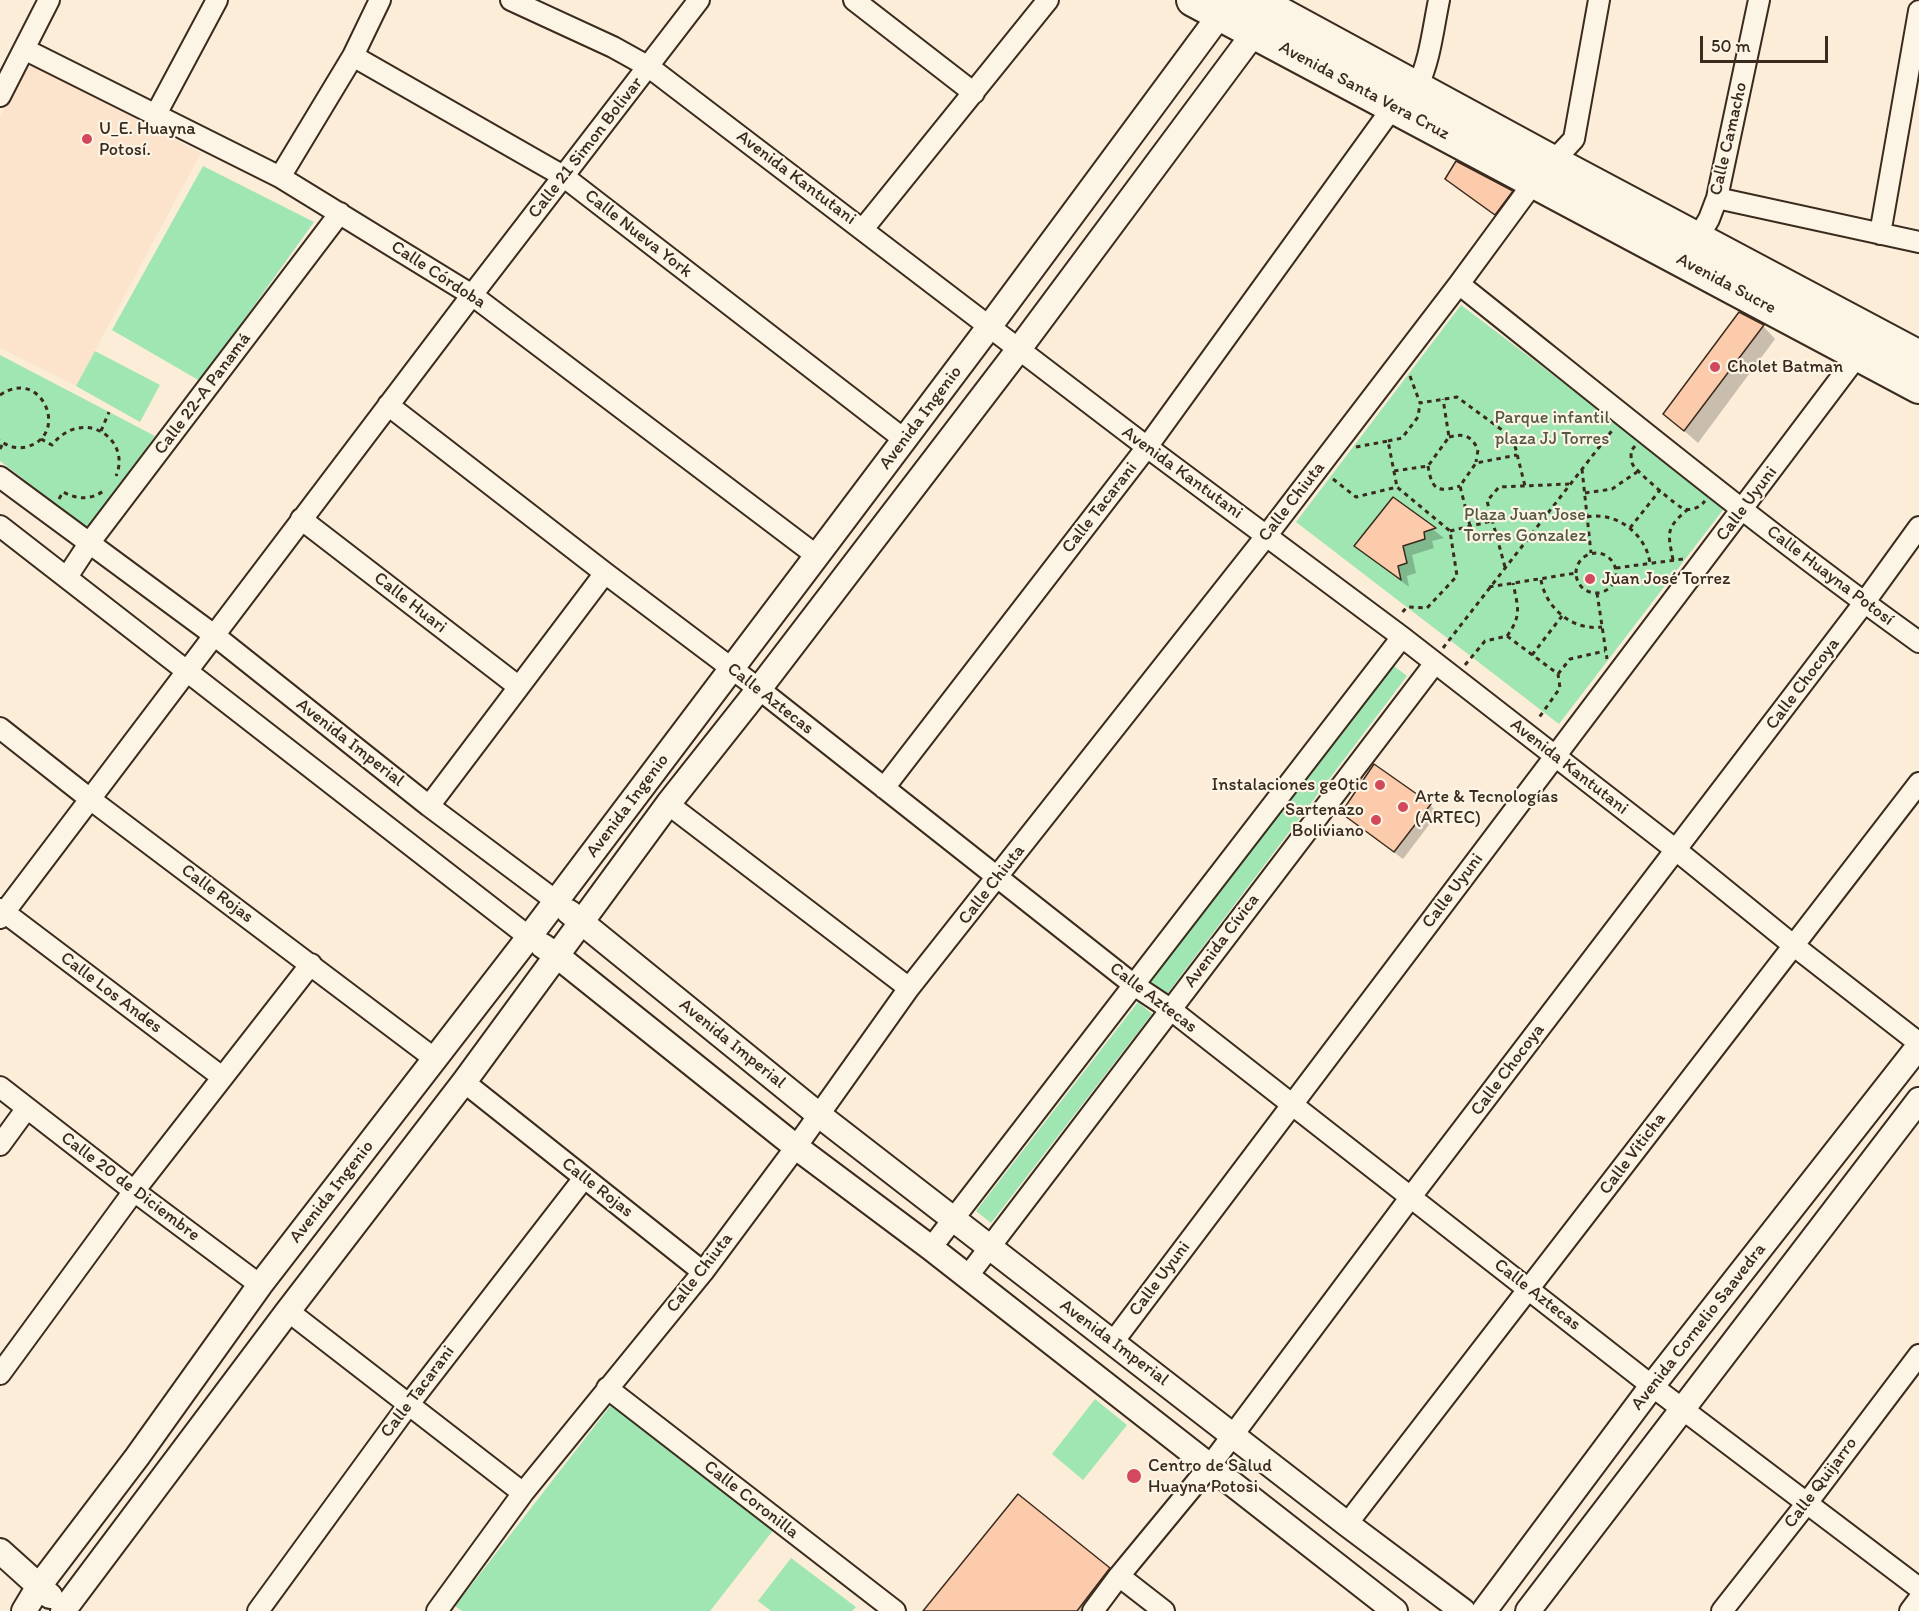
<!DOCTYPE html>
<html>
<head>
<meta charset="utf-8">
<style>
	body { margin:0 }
	#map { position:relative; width:1919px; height:1611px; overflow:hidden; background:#fcedd9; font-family:Itim,sans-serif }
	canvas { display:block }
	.scale { position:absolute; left:1700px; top:36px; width:128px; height:27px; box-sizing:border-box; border:3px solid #3b2a1e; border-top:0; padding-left:8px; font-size:18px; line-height:21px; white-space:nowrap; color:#3b2a1e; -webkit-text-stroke:4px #fcf5e5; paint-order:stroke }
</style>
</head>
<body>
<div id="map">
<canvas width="1919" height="1611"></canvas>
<div class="scale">50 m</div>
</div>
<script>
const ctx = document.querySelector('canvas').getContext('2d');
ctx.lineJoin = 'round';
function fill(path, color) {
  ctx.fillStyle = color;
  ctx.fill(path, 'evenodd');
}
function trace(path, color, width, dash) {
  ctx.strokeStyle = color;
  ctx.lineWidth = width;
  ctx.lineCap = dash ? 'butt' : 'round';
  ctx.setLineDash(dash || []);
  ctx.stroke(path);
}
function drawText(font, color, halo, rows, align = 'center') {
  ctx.font = font + ' Itim,sans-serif';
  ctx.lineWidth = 4.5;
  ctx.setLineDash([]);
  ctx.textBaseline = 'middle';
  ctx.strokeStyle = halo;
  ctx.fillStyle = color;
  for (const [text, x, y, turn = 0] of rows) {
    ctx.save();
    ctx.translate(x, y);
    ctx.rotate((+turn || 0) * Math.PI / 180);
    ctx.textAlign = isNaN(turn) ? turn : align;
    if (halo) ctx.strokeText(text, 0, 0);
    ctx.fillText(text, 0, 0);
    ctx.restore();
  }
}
const built = new Path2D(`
	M33,66L201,153L76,386L0,348V116L25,69Z`);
const green = new Path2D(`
	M203,166L314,222L200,381L112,330Z
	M1461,305L1726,506L1559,724L1296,522Z
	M95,351L160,385L140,422L76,386Z
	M0,355L155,436L88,529L0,461Z
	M1389,662L1407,676L1167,994L1149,980Z
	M1138,1002L1152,1014L991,1223L976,1211Z
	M1095,1399L1127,1425L1083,1480L1052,1454Z
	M611,1405L637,1422L775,1528L710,1611H462L455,1606Z
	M791,1558L856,1607L852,1611H771L758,1601Z`);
const shadow = new Path2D(`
	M1447,179L1512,192L1521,201L1505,223L1456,188Z
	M1763,326L1775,339L1698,443L1665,414Z
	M1393,499L1444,538L1432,541L1434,548L1412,555L1416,573L1407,576L1409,587L1366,555L1356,546Z
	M1430,805L1438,813L1403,859L1352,821L1343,813Z
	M1109,1569L1122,1582L1099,1611H925Z`);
const building = new Path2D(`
	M1456,161L1513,191L1495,215L1445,179Z
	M1739,312L1764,325L1684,431L1663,414Z
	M1393,497L1436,528L1424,532L1425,539L1403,546L1407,563L1398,566L1401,580L1354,546Z
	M1374,764L1431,804L1394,852L1341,813Z
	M1018,1494L1110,1568L1077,1611H923Z`);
const path = new Path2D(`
	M1410,376L1420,403L1457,397L1513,438L1525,486
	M0,395C42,366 71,436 26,447C17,449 7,447 0,440
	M101,431L109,412
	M1449,437C1464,433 1472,436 1478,450L1476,462
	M41,439L52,445C83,406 132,439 116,476
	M1388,441L1402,438L1418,417L1420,403
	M1635,446L1631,451C1631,455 1631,462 1633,465C1636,471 1679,508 1684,509C1692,511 1700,507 1705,501
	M1356,447L1388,441L1397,487
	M0,449L3,443
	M1428,466C1432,490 1437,493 1460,486
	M1582,469L1591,553
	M1394,471L1428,466L1449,437L1443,399
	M1333,479L1356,497L1397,487L1450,531L1457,576L1427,608L1407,607L1400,615
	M1585,493L1612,489L1637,472
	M59,499L63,492C78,500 91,500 105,490
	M1587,517C1617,511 1647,535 1650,564
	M1470,526L1460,486L1476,463L1517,455
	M1630,528L1660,490
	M1450,531L1492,521
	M1576 573a20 20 0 1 1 40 0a20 20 0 1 1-40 0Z
	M1673,560C1668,533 1665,529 1687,510
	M1505,567L1487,501L1499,487L1569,484
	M1616,568L1683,559
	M1541,580C1546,608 1572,631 1602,627
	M1489,587L1576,573
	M1597,593L1607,659
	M1507,636C1522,615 1518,608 1513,583
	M1443,648L1614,428
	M1532,655L1562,616
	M1465,665L1485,641L1507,636L1558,674L1560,688L1538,719
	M1558,674L1570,659L1605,651`);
const minor = new Path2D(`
	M511,0L613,47L649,67L1147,447L1402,637L1676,850L1793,945L1919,1043
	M854,0L974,93
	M24,49L280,177L472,295L817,556
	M353,56L563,176L905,440
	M1417,87C1430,61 1433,29 1439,0
	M0,96L49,0
	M155,116L217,0
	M280,177L353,56L380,0
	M1717,198L1919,242
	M863,229L1048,0
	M1880,234L1919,11
	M1697,239L1709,219L1717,198L1759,0
	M1459,284C1611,405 1761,529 1919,642
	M388,405L605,573L759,689L1134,985L1170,1009L1652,1386L1919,1588
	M0,477L214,635L429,806L556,901
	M301,519L519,687
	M0,526L529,937
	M67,577L90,542L340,213
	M0,728L90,799L435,1059
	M884,788L1147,447L1393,107
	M668,804L909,988
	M429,806L605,573
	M0,909L222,1077
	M0,918L472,295L699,0
	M464,1082L703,1272
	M0,1087L134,1191L260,1285
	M0,1145L27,1108
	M931,1248L1402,637
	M967,1277L1435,663
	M288,1311L523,1493
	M1113,1342L1858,355
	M0,1374L134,1191L311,964
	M607,1388L895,1611
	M1347,1524L1919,783
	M1119,1576L1164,1611
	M258,1611L409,1404L584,1178
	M437,1611L523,1493L703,1272L796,1147L909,988L1267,535L1459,284L1534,182L1574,139L1599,0
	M1093,1611L1119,1576L1209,1467L1410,1198L1864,603L1919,527
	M1722,1611L1807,1503L1919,1355
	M1910,1611L1919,1599`);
const tertiary = new Path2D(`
	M569,912L819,1115L1347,1524L1463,1611
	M543,946L556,955L796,1147L931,1248L1395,1611
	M0,1551L50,1596
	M24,1611L39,1586L137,1457L260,1285L529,937L828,541L989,327L1231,0
	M63,1611L288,1311L464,1082L668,804L759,689L1019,349L1263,21
	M1484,1611L1652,1386L1919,1046
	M1528,1611L1919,1100`);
const primary = new Path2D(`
	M1193,0L1919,387
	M1255,0L1553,162L1919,357`);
const markers = [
	[87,139,6,"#d1495b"],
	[1715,367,6,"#d1495b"],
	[1590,579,6,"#d1495b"],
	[1380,785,6,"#d1495b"],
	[1403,807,6,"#d1495b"],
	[1376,820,6,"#d1495b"],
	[1134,1476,8,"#d1495b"]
];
const streetNames = [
	["Avenida Santa Vera Cruz",1364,91,28],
	["Calle Camacho",1729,139,-77],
	["Calle 21 Simon Bolivar",586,148,-52],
	["Avenida Kantutani",796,178,37],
	["Calle Nueva York",638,234,38],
	["Calle Córdoba",438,275,33],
	["Avenida Sucre",1726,284,28],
	["Calle 22-A Panamá",203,394,-53],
	["Avenida Ingenio",921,418,-53],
	["Avenida Kantutani",1182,473,36],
	["Calle Chiuta",1292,502,-52],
	["Calle Uyuni",1747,504,-53],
	["Calle Tacarani",1100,508,-52],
	["Calle Huayna Potosí",1830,576,37],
	["Calle Huari",410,603,38],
	["Calle Chocoya",1803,684,-53],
	["Calle Aztecas",770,699,38],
	["Avenida Imperial",350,743,38],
	["Avenida Kantutani",1569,767,38],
	["Avenida Ingenio",628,806,-53],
	["Calle Chiuta",992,885,-52],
	["Calle Uyuni",1453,891,-53],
	["Calle Rojas",217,894,37],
	["Avenida Cívica",1222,941,-53],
	["Calle Los Andes",111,993,37],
	["Calle Aztecas",1153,998,37],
	["Avenida Imperial",732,1044,39],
	["Calle Chocoya",1508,1070,-53],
	["Calle Viticha",1633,1154,-53],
	["Calle 20 de Diciembre",130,1187,37],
	["Calle Rojas",597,1188,38],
	["Avenida Ingenio",332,1192,-52],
	["Calle Chiuta",700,1273,-52],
	["Calle Uyuni",1160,1279,-53],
	["Calle Aztecas",1537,1295,38],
	["Avenida Cornelio Saavedra",1699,1327,-52],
	["Avenida Imperial",1114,1343,37],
	["Calle Tacarani",418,1392,-53],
	["Calle Quijarro",1821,1483,-53],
	["Calle Coronilla",751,1500,38]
];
const poiNames = [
	["U_E. Huayna",99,129],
	["Potosí.",99,150],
	["Cholet Batman",1727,367],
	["Juan José Torrez",1602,579],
	["Instalaciones ge0tic",1368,785,"right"],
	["Arte & Tecnologías",1415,797],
	["(ARTEC)",1415,818],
	["Sartenazo",1364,810,"right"],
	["Boliviano",1364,831,"right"],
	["Centro de Salud",1148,1466],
	["Huayna Potosi",1148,1487]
];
const parkNames = [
	["Parque infantil",1552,418],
	["plaza JJ Torres",1552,439],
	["Plaza Juan Jose",1525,515],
	["Torres Gonzalez",1525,536]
];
fill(built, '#fce3cb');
fill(green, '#a0e6b2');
fill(shadow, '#0003');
fill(building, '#fccbab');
trace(building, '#3b2a1e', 1.5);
trace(minor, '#3b2a1e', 24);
trace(tertiary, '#3b2a1e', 28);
trace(primary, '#3b2a1e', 36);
trace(path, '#3b2a1e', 3, [4.5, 4.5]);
trace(minor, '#fcf5e5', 20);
trace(tertiary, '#fcf5e5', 24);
trace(primary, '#fcf5e5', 32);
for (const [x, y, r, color] of markers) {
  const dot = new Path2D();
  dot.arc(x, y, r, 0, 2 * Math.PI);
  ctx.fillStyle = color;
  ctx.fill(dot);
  trace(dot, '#fcf5e5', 2);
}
drawText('18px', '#3b2a1e', '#fcf5e5', streetNames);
drawText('18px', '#3b2a1e', '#fcf5e5', poiNames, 'left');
drawText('18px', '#545943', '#fcf5e5', parkNames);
</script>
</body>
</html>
